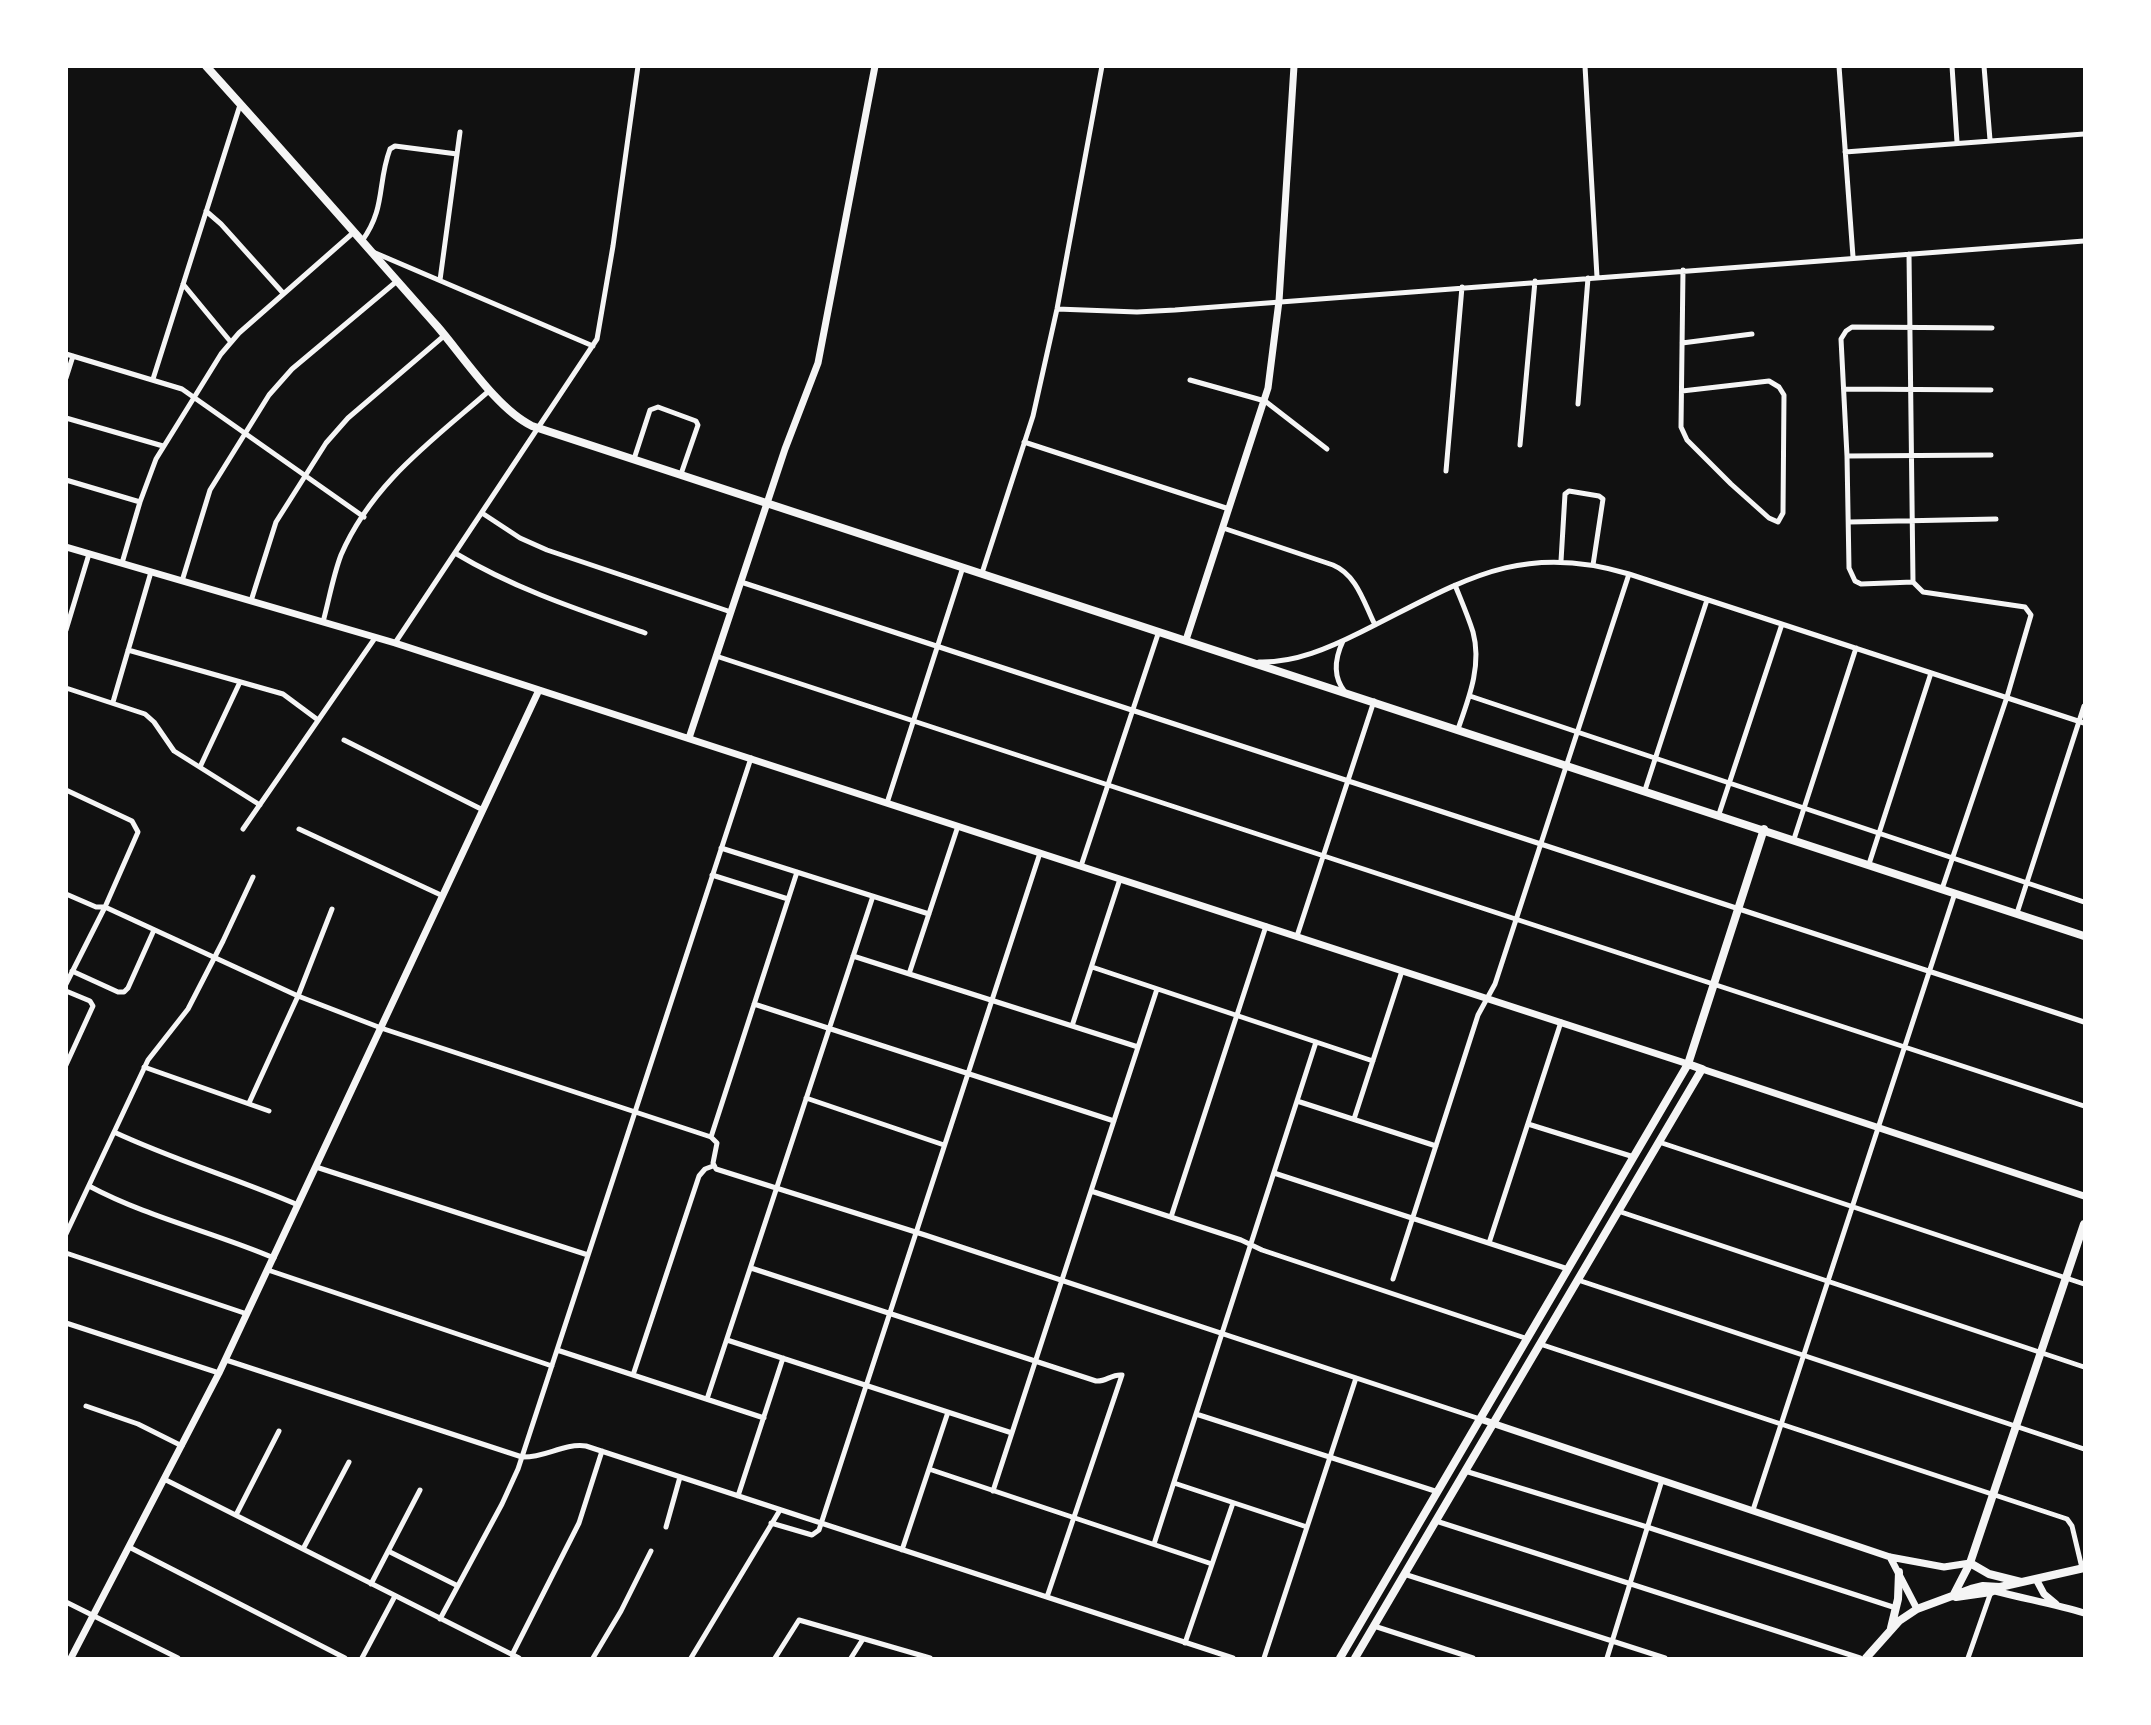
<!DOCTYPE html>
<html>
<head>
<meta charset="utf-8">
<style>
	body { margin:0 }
	#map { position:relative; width:2151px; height:1725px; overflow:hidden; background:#111; font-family:Poppins,sans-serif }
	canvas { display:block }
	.frame { position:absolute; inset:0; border:68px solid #fff; pointer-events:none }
</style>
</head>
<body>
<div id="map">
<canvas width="2151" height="1725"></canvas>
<div class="frame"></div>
</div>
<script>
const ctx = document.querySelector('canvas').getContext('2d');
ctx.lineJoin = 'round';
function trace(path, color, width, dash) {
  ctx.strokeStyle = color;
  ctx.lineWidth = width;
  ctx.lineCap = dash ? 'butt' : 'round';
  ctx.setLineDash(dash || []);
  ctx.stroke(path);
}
const minor = new Path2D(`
	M1585,66L1597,277
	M1839,66L1853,257
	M1952,66L1957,142
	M1984,66L1990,140
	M1845,152L2084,134
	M206,211L221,224L283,293
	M362,241C386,208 377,184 390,149L395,146L457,154
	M373,252L593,346
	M1909,254L1913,582
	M440,280L460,132
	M183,284L230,341
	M1057,309L1137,312L1175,310L2084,241
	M1682,343L1752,334
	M66,354L182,389L364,517
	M66,378L73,356
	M153,379L240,105
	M1190,380L1265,401L1327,449
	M1844,389L1991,390
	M1682,391L1769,381L1779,387L1784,395L1783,513L1778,522L1769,518L1731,484L1687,440L1681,427L1683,270
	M1578,404L1588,278
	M66,418L163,446
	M1024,442L1229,509
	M1520,445L1535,281
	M1847,456L1991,455
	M634,459L650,410L658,407L696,421L698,425L681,474
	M1446,471L1462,287
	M66,480L140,502
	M482,513L520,538L547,550L731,612
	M1849,522L1996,519
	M1223,528L1333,565C1357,575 1364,603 1375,625
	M455,553C515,589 579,610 645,633
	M1561,561L1565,494L1569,491L1599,496L1603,499L1593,565
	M122,563L140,502L156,459L221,354L239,333L354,232
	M982,573L1033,416L1057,309L1102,66
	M182,581L210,490L269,395L292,369L397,281
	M741,582L2084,1022
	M1455,585C1461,600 1468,616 1473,632C1482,665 1469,698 1458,729
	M251,601L276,522L326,443L348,418L445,335
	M323,622C329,600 333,576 341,555C372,483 433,440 490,390
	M66,630L89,554
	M1343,641C1335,658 1332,676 1345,692
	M395,643L597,339L613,246L638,66
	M128,650L283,694L318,720
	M716,656L2084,1106
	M1259,662C1295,663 1329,648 1361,632C1458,584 1517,540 1629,574L2084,723
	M66,688L145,714L154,722L174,751L260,805
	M1470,696L2084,902
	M113,702L151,572
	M344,740L483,810
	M200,767L240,682
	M66,790L132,821L138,832L105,907L66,984
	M1645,790L1707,600
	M887,803L963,567
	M1719,814L1782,624
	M243,829L375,638
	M299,829L443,896
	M1794,839L1856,648
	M721,848L929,914
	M1869,864L1931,673
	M1081,866L1159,631
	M712,875L788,899
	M1942,889L2007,697L2031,615L2025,607L1923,592L1913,582L1861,584L1855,581L1849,568L1847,456L1841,339L1846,331L1852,327L1992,328
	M66,894L96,907H105L298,996L381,1028L711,1137L717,1143L713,1163L716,1169L925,1235L1480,1419
	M2017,913L2084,706
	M1297,936L1374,701
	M853,956L1138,1047
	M1092,967L1373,1061
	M72,971L118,992H124L128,988L154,930
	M909,974L958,826
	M66,991L90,1001L93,1006L66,1065
	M754,1004L1114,1121
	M1072,1026L1120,879
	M144,1067L269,1111
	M806,1098L944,1145
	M1297,1101L1436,1146
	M249,1103L298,996L332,909
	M1354,1119L1402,971
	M1528,1124L1634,1157
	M114,1132C174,1160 238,1179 298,1205
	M711,1137L797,872
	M1659,1142L2084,1284
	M316,1167L588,1255
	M1274,1173L1568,1269
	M89,1186C147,1217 213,1232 274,1258
	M1091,1191L1241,1240L1262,1250L1528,1339
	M1618,1211L2084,1367
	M1171,1217L1266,926
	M66,1234L148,1060L188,1009L223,941L253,877
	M1489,1243L1561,1022
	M66,1253L247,1314
	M751,1268L1096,1381C1106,1382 1111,1374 1122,1375L1047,1597
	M268,1270L552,1366
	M1393,1279L1478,1015L1495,984L1629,574
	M1578,1280L2084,1449
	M66,1323L219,1373
	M727,1340L1012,1433
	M1540,1344L2067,1519L2072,1526L2082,1568
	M557,1350L764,1418
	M226,1360L522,1457C545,1458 563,1443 586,1446L1233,1658
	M633,1375L699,1176L705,1169L713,1166
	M707,1399L873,896
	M86,1406L138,1424L182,1446
	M1196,1414L1438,1492
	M929,1469L1212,1564
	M1465,1471L1647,1527L1896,1608
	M164,1479L519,1658
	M1174,1483L1307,1527
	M993,1491L1157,989
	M738,1496L783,1358
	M1753,1510L1955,893
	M236,1515L279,1431
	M1436,1521L1860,1658
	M771,1523L812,1535L819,1530L1040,853
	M666,1527L680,1477
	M1154,1544L1316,1042
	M129,1547L345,1658
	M303,1549L349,1462
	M902,1550L948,1412
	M388,1551L458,1586
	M1404,1574L1665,1658
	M371,1584L420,1490
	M66,1602L178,1658
	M440,1619L502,1504L518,1469L751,758
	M1374,1626L1473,1658
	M1185,1643L1233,1503
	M512,1655L579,1523L602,1451
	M362,1658L395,1596
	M593,1658L621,1611L651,1551
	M691,1658L780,1510
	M775,1658L799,1620L930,1658
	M851,1658L863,1639
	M1264,1658L1356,1378
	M1607,1658L1662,1480
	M1968,1658L1991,1592`);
const tertiary = new Path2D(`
	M66,547L395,643L1688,1064
	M1186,640L1268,388L1279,301L1294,66
	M689,738L785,449L818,363L875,66
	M1702,1069L2084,1196
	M1480,1419L1890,1557L1944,1567L1970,1563
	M1890,1557L1917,1609
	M2036,1579L2044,1594L2056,1604
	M1995,1591C2025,1599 2055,1604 2084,1613
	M71,1658L219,1373L539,690`);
const secondary = new Path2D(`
	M206,66C284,152 360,239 437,326C463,356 497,409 532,426L2084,936
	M1970,1563L1989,1574L2021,1582
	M1953,1596L1970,1563L2084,1224
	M1956,1597L1991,1592L2000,1587
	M1891,1628L1898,1599L1899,1572
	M1340,1658L1688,1064L1764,829
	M1355,1658L1702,1069L1688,1064
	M1866,1658L1899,1621L1917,1609L1971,1589L1983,1586L2000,1587L2084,1568`);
trace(minor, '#f5f5f5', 5);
trace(tertiary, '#f5f5f5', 7);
trace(secondary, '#f5f5f5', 8);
</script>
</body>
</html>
